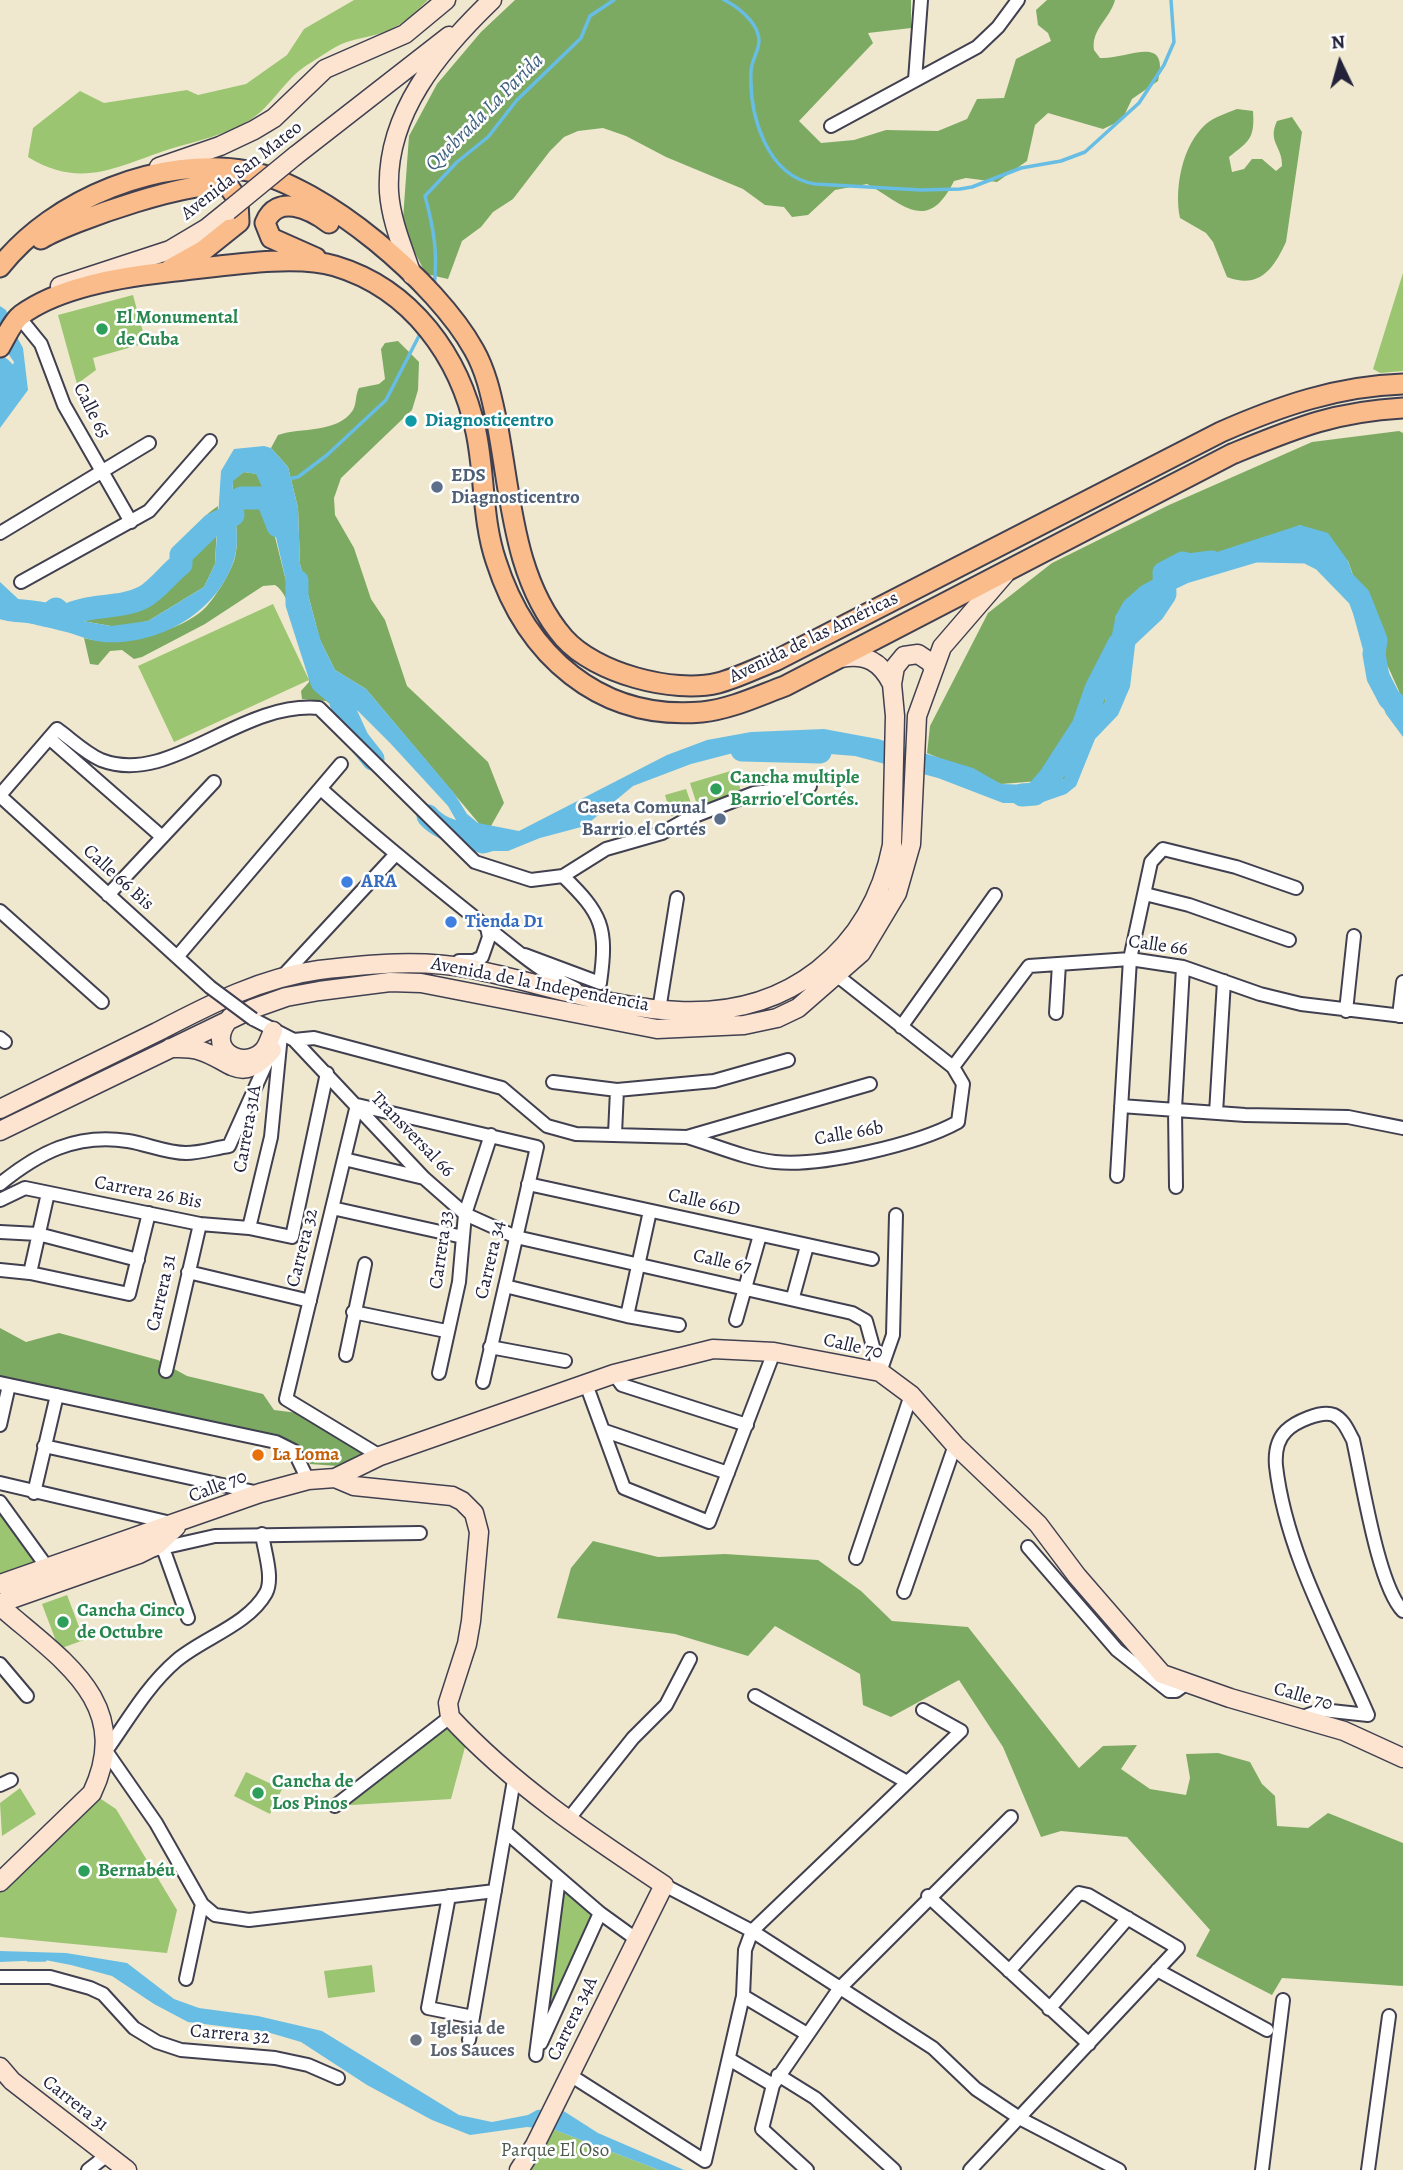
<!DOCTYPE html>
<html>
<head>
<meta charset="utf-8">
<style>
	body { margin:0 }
	#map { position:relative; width:1403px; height:2170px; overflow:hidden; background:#efe8ce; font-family:Alegreya,serif }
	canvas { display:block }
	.north { position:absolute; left:1305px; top:28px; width:70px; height:70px; -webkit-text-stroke:5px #fff; paint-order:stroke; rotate:355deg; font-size:19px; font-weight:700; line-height:28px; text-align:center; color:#22223b }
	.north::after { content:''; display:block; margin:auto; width:24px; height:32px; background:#22223b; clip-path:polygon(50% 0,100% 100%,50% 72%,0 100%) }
</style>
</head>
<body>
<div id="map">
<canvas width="1403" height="2170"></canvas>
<div class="north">N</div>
</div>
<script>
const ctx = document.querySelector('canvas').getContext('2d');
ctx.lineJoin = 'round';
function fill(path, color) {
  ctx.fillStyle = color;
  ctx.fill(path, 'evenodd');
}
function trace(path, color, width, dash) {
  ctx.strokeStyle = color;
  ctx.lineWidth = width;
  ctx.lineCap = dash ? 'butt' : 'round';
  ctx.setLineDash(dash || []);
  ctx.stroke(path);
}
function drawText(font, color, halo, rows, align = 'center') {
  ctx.font = font + ' Alegreya,serif';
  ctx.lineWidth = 5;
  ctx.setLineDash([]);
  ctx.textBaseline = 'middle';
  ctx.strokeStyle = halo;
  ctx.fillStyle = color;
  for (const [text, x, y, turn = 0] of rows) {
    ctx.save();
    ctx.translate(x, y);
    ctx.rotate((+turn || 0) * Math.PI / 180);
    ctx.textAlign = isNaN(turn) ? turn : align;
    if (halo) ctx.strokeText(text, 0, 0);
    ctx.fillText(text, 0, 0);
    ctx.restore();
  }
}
const green = new Path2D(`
	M354,0H428C418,9 407,21 395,27C380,36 360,37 344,43C332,48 319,58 307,65C284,80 273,105 250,120C225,135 197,141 170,149C117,166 82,190 28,157L33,128L80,91L104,103L187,90L198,95L246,84L287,55L304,29Z
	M1403,273V371L1380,373L1373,369Z
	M133,295L146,343L93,358L96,370L77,384L58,315Z
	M273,604L309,680L174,742L138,666Z
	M734,770L742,794L698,808L690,783Z
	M686,789L693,809L671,816L665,795Z
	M0,1502L47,1567L0,1584Z
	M67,1595L84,1640L59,1649L42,1604Z
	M450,1717L468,1736L451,1799L335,1806Z
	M246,1772L282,1789L270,1814L234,1796Z
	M20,1788L36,1814L2,1836L0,1803Z
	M92,1793L116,1809L177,1910L167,1953L0,1937V1882Z
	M559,1878L600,1913L536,2055Z
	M372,1965L375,1992L328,1998L324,1971Z
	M543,2129L555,2130L659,2170H519Z`);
const forest = new Path2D(`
	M515,0H911V28L868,33L873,43L799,121L821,143L854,140L886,130L938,131L967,119L977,99L1004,98L1016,59L1051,41L1048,33L1038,25L1036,10L1047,0H1115C1110,19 1091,29 1094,50L1100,58C1126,60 1170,32 1158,81L1132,99L1122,120L1103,129L1048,113L1035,125L1027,161L997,182L966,178L954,181C927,236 901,202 867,184L835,190L808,215L792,217L784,207L765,205L743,189L666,157L626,136L603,128L578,131L564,137L550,151L513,199L493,212L481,227L462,241L448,279L426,274L412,247L403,219L409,136L437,84L481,32Z
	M1237,109L1253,111C1255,139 1249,141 1229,157L1232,172L1244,169L1252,159H1262L1276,171L1282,166C1283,147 1267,142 1277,121L1292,117L1302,132L1286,242C1273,270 1259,289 1227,277L1213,242L1206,233L1180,218C1174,189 1182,145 1206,124C1214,117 1227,113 1237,109Z
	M398,341L419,362L418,390L412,410L341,478L334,498L335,515L354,548L371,599L385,620L407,686L488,762L504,803L487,833L366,689L335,670L320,640L300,564L298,508L288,467L271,448L278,435C301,427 337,434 353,410C357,403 355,395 359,388L379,384L385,379L381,349L385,343Z
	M1399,431L1403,433V700L1376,640L1348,561L1300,525L1116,615L1105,702L1065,779L1001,784L927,753L930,726L988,613L1052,563L1169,505L1312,442Z
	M244,472L257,474L261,481L286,581L297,604L306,638L322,679L331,692L344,700L337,709L326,701L302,699L301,691L309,682C310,663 291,593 275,585L263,586L205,624L142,657L134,659L122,650L110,651L98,665L90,664L84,638C117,648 182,632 206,607C216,596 229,575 234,561C242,536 231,506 233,480Z
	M218,506L215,564L204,587L148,621L127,626H111L48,615C64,599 89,609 110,605L120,613C193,600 167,539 218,506Z
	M0,1328L26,1342L59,1333L158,1360L187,1376L263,1394L274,1410L298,1413L366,1456L337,1466L310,1464L303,1452L283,1437L0,1377Z
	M593,1541L658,1557L725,1554L818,1560L861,1591L892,1621L968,1627L1079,1768L1103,1746L1137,1745L1121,1769L1150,1789L1186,1795L1190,1778L1186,1754L1218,1753L1250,1762L1262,1784L1275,1796L1277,1826L1308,1828L1328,1813L1403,1843V1986L1282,1978L1272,1995L1196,1956L1210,1930L1127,1837L1061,1831L1041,1837L1003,1747L959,1680L891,1717L863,1705L860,1674L775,1626L748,1656L675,1634L557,1618L571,1568Z`);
const water = new Path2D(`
	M0,306L6,310L12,328L23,348L28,390L0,428V400L14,362L0,342Z
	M264,446L271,448L288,467L298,508L300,564L320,640L335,670L366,689L454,793L467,814L478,823L519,831L667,755L707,740L751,732L824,729L878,739L973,768L1001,784L1032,785L1064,779L1072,744L1083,726L1105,702L1110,644L1116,615L1124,601L1141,586L1183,563L1300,525L1328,533L1348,561L1368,622L1403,707V737L1386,714L1371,679L1348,595L1323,560L1307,552L1285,554L1188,583L1165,594L1145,611L1137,629L1130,687L1118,715L1095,739L1076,786L1066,794L1040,803H1003L938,778L855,756L767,749L741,751L691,764L633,786L585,826L540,838L508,851H495L478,845L464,834L448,806L391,744L358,711L331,692L322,679L286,581L267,498L256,474L244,472L233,481C231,506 242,535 234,560C217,613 158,646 103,642C89,641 76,634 62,631C34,623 24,627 0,604V582L29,609L48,615L111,626L148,621L204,587L215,564L221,471L234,449Z
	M0,1951L66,1953L127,1963L174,1999L199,2008L258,2016L322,2031L459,2115L492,2122L528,2115L537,2110L559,2108L598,2133L684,2170H659L555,2130L527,2127L470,2135L432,2120L367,2085L301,2042L267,2032L188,2022L154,2004L112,1976L71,1965L45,1960L0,1962Z`);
const stream = new Path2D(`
	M724,0C737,6 754,20 758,34C762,48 752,57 751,71C749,114 766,176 815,184L921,190L960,189L972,187L1021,168L1061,161L1085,152L1139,103L1164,65L1174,42L1171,0
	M434,287C438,254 434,229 425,196L457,162L488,137L517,100L581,38L590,16L614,0
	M287,479L298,477L327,455L386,400L421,332
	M28,1960H45`);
const river = new Path2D(`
	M0,368L5,373L0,400
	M1259,551L1307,552L1323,560L1359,597L1376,640L1374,654L1378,677L1389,698L1403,712
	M297,581V604L322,682L344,700L341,703L358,740L373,759
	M0,607C10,612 33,610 48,615L56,609L64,617C88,603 119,610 144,597C157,590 169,573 181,564V555L212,525L233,515L231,503L242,498H267L278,526
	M742,750L820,752
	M1022,795L1035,794L1050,777L1083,726L1096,689L1119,644L1153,612L1165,594L1164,573L1183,563L1188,565L1212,562
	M428,816C442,832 463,833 483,842L490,840`);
const street = new Path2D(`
	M915,80L921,0
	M831,126L977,47L998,27L1018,0
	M19,317L41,344L64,405L131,522
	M0,533L149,443
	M21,582L149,511L210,441
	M49,738L161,836
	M321,789C372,835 425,878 479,921C514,948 535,969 576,989
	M0,795L57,729C71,739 85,753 101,760C170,787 239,701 319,708L475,862L531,880L563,876L606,849L662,833L687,819L754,793L810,786
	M0,796L210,987
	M1145,894L1189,905L1289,940
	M108,895L214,782
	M0,911L102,1002
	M525,955L600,983C608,927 602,914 563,876
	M177,957L341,764
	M459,961H474L482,957L489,937L487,927
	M281,978L395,855
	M659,1010L677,898
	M1346,1011L1354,936
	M1056,1013L1059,964
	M1399,1016L1403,982
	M253,1019L294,1040L314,1038L502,1088L547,1126L576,1134L687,1137L870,1084
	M901,1027L995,895
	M0,1038L5,1042
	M294,1040L424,1178L465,1214L516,1237L852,1313L866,1321L880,1372
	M953,1067L1029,966L1130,959L1183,967L1260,994L1301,1004L1403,1016
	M553,1082L617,1090L714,1081L788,1060
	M357,1105L537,1147L483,1382
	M357,1105L286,1399L380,1456
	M1121,1106L1245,1115L1348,1117L1403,1128
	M1216,1113L1224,981
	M615,1134L617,1090
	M687,1137C715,1145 746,1159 775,1162C821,1167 918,1144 958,1122L963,1084L953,1067L830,970
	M344,1159L424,1178
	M1117,1176L1130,959L1151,862L1163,849L1236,867L1296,888
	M0,1184C38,1153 76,1133 128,1141C147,1144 167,1153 186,1153C200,1153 215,1148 229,1146L269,1057
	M528,1184L872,1259
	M1176,1187L1175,1109L1183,967
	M0,1200L25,1188L200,1224L249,1228L292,1237L327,1073
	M332,1208L463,1237
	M249,1228L271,1137L281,1035
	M0,1232L38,1234L138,1260
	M0,1270L30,1273L129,1294L149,1213
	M188,1272L310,1301
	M30,1273L48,1193
	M505,1286L627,1316L679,1325
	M793,1297L807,1246
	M353,1312L446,1331
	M627,1316L650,1211
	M736,1320L760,1235
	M490,1347L565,1361
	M346,1355L365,1264
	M166,1371L200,1224
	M880,1372L893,1335L896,1215
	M439,1373L459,1282L465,1214L491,1135
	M614,1374L622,1385L747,1425
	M0,1383L276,1442L294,1451L308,1480
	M586,1384L624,1488L709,1522L774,1352
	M0,1425L9,1385
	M605,1431L728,1473
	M44,1446L259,1493
	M0,1483L171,1523
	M34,1493L57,1395
	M0,1502L47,1567
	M262,1534C264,1550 274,1578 266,1593C248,1625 203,1638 176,1661C147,1686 128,1720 106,1751L156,1823L202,1904L215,1915L249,1920L495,1891
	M1028,1547L1117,1650L1169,1691H1176L1187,1683
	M163,1548L188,1618
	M153,1550L215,1536L420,1533
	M856,1558L911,1395
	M904,1592L955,1445
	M0,1664L27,1696
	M755,1696L907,1782
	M1300,1718L1322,1710L1368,1715C1334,1636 1286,1553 1276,1466C1275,1454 1277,1440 1286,1431C1295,1422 1321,1410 1334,1415C1344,1420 1348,1431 1353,1440C1362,1479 1378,1586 1403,1611
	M0,1785L11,1780
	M335,1806L450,1717
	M567,1821L633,1738L666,1705L690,1659
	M507,1833L600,1913L636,1939
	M664,1885L752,1931L933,2048L976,2089L1021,2119L1119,2170
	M449,1896L428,2008L473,2017
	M928,1896L1089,2044
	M1157,1970L1267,2030
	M0,1977H50L90,1988L103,1994L134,2028L157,2042L181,2050L275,2058L308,2065L338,2078
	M186,1979L202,1904
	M743,1996L807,2034
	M1049,2009L1128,1918
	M469,2040L514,1780
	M541,2043L600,1913
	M536,2055L559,1878
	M729,2059L773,2085
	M570,2075L705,2161L743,1996L745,1950L752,1931L961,1731L923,1710
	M778,2075L815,2098L894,2170
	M88,2170L106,2156
	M807,2170L762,2129L773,2085L839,1989L1011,1817
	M970,2170L1178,1948L1088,1895L1079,1893L1009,1971
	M1262,2170L1283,2000
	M1368,2170L1389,2016`);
const secondary = new Path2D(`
	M295,156L449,36
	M159,167L220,146L254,130L274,118L325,69L405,34L446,0
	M412,275C403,248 391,221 389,192C385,114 439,51 492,0
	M60,286L170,250L207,228L228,211
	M841,658C866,653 881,662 892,684
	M231,1017C202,1048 242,1072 263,1051C268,1046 270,1037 273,1031
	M170,1048C179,1048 189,1047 198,1050C231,1059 239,1087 272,1050
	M0,1109C52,1083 105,1058 157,1032C209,1005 260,978 319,970C370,964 422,959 472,969C586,992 714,1051 818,970C859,938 882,896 892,845L895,716L892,684L895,667L904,656L918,654L930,662L934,669
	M0,1131L252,1009L286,997L319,991L390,982L421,983L657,1029L744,1025L777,1018L798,1008L861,953L897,893L911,844L917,716L942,647L1005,574
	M335,1478L354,1486L452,1496L462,1501L474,1513L479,1532L471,1621L467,1644L448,1703L450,1717C513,1785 587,1834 664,1885L535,2145L519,2170
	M0,1584L260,1493L308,1480L335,1478L380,1456L614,1374L713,1349L774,1352L880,1372L911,1395L955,1445L1038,1524L1077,1576L1162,1674L1230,1698L1344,1731L1403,1758
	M0,1603L139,1554L157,1545L176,1527
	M0,1606C60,1659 135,1702 92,1793L0,1882
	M0,2067L12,2081L127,2170`);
const primary = new Path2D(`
	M41,239C68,222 203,175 229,187L238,200L239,222L204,250L170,269
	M316,258L271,238L265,223C277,193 310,209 329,223
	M0,267C53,199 161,155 248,171C324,186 437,283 474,350C486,371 491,395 496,418C511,492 512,578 564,638C595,673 673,694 718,683C737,678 757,668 775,661L1221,432C1280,406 1338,386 1403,384
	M0,347C6,337 12,322 21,315C59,287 121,277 167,272C212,268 292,253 335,266C412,289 460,357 476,432C485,474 482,520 496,561C526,655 599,721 702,712C731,709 758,696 785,686L1232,454C1296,428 1333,412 1403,408`);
const streetBridge = new Path2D(`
	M210,987L253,1019`);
const secondaryBridge = new Path2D(`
	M228,211L295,156`);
const markers = [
	[102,329,7,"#2e9e5b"],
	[411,421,7,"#0f9aa8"],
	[437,487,7,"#5c6f8a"],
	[716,789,7,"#2e9e5b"],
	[720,819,7,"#5c6f8a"],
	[347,882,7,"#3f7fe0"],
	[451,922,7,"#3f7fe0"],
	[258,1455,7,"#e8710a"],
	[63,1622,7,"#2e9e5b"],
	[258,1793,7,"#2e9e5b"],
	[84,1871,7,"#2e9e5b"],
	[416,2040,7,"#6b7280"]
];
const streetNames = [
	["Avenida San Mateo",242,171,-38],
	["Calle 65",91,411,63],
	["Avenida de las Américas",814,638,-26],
	["Calle 66 Bis",118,878,42],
	["Calle 66",1158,946,8],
	["Avenida de la Independencia",540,985,11],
	["Carrera 31A",248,1129,-80],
	["Calle 66b",849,1134,-10],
	["Transversal 66",412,1135,46],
	["Carrera 26 Bis",148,1193,11],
	["Calle 66D",704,1203,12],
	["Carrera 32",303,1248,-76],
	["Carrera 33",442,1250,-82],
	["Carrera 34",491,1260,-77],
	["Calle 67",722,1262,12],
	["Carrera 31",162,1293,-77],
	["Calle 70",853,1347,13],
	["Calle 70",218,1487,-21],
	["Calle 70",1303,1697,16],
	["Carrera 34A",573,2019,-64],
	["Carrera 32",230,2035,5],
	["Carrera 31",75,2104,38]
];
const leisureNames = [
	["El Monumental",116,318],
	["de Cuba",116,340],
	["Cancha multiple",730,778],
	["Barrio el Cortés.",730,800],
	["Cancha Cinco",77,1611],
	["de Octubre",77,1633],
	["Cancha de",272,1782],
	["Los Pinos",272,1804],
	["Bernabéu",98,1871]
];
const cultureNames = [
	["Diagnosticentro",425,421]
];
const serviceNames = [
	["EDS",451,476],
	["Diagnosticentro",451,498],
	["Caseta Comunal",706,808,"right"],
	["Barrio el Cortés",706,830,"right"]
];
const shopNames = [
	["ARA",361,882],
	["Tienda D1",465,922]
];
const foodNames = [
	["La Loma",272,1455]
];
const worshipNames = [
	["Iglesia de",430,2029],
	["Los Sauces",430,2051]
];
const parkNames = [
	["Parque El Oso",555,2151]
];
const waterNames = [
	["Quebrada La Parida",485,113,-45]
];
fill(green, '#9bc571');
fill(forest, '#7caa63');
fill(water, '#68bde4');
trace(stream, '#68bde4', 3.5);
trace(river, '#68bde4', 23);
trace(street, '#414051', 16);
trace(secondary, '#414051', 21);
trace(primary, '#414051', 23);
trace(street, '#fff', 12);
trace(secondary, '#fde4d0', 18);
trace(primary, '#f9bc8a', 19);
trace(streetBridge, '#414051', 16, []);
trace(secondaryBridge, '#414051', 21, []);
trace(streetBridge, '#fff', 12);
trace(secondaryBridge, '#fde4d0', 18);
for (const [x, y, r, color] of markers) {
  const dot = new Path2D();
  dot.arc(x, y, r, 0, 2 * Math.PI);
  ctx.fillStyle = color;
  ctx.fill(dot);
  trace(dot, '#fff', 2.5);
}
drawText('19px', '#22223b', '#fff', streetNames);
drawText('bold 19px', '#27864d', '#fff', leisureNames, 'left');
drawText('bold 19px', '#0d838f', '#fff', cultureNames, 'left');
drawText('bold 19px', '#4e5e75', '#fff', serviceNames, 'left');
drawText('bold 19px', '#366cbe', '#fff', shopNames, 'left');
drawText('bold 19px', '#c56008', '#fff', foodNames, 'left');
drawText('bold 19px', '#5b616d', '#fff', worshipNames, 'left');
drawText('19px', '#4c5b4e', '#fff', parkNames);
drawText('italic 21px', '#3e607f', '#fff', waterNames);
</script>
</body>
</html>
